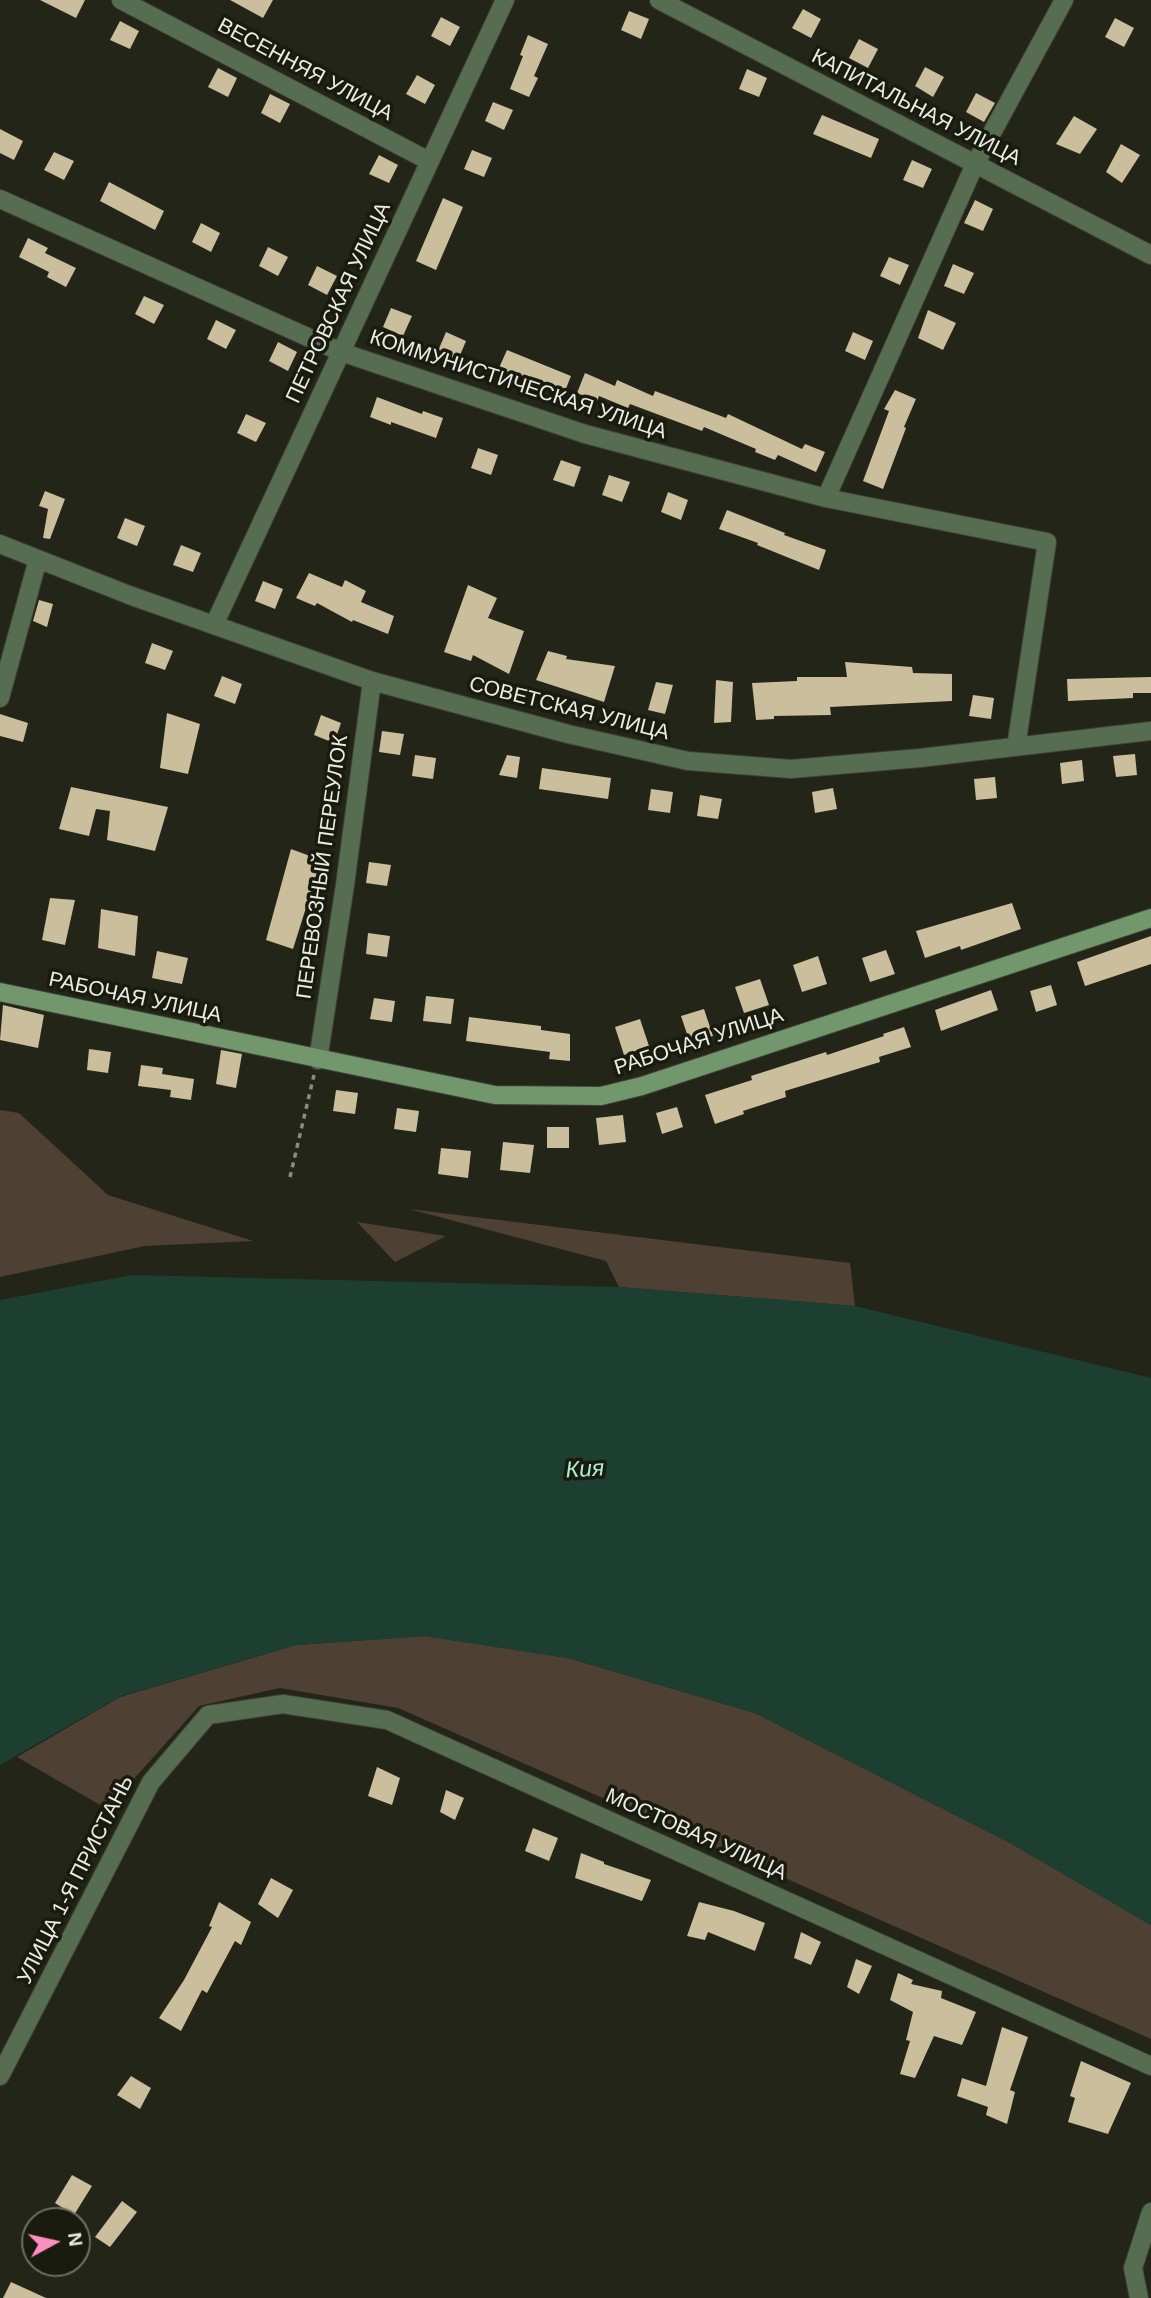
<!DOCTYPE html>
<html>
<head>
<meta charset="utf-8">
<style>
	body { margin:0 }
	#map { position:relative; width:1151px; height:2298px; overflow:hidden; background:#232518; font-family:Helvetica,sans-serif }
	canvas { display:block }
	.north { position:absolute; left:21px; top:2207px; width:70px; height:70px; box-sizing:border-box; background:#191b0f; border:2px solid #6d6f65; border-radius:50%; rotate:82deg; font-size:19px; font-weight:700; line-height:28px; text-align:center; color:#ebede5 }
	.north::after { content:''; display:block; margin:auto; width:24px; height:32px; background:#fd8ec0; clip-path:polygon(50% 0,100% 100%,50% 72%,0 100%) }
</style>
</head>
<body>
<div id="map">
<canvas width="1151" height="2298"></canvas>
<div class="north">N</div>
</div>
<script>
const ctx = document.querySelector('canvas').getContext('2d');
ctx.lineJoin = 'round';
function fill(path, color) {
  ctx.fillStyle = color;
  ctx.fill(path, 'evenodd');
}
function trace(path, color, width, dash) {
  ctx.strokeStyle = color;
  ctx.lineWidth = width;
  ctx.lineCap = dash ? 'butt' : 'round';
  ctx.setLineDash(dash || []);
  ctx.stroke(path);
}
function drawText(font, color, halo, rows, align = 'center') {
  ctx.font = font + ' Helvetica,sans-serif';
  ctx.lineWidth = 7;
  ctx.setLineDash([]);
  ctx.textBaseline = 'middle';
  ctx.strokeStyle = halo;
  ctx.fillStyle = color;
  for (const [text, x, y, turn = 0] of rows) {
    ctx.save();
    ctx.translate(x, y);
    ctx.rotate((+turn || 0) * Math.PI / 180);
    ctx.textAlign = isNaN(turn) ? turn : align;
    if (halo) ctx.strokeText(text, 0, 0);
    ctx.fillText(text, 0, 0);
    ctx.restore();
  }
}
const green = new Path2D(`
	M0,1110L19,1113L108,1195L253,1241L145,1246L0,1277Z
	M409,1209L850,1263L855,1306L619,1287L606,1261Z
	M357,1222L446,1236L395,1262Z
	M425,1636L568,1658L755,1713L1012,1844L1151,1925V2039L398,1708L280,1688L199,1706L107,1809L17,1757L120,1697L296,1645Z`);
const water = new Path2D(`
	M132,1275L619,1287L855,1306L1151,1378V1925L1012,1844L755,1713L568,1658L425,1636L296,1645L121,1696L0,1765V1300Z`);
const building = new Path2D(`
	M40,0H85L76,18Z
	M230,0H273L263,18Z
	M803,9L821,19L811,38L792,28Z
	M629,11L649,19L641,39L621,30Z
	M441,17L460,27L450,46L431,36Z
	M1115,18L1134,28L1124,47L1105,37Z
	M120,21L139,31L130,49L110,40Z
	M528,35L548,44L534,76L538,78L529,97L510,89L523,56L520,55Z
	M859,39L878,49L868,68L849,58Z
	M925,67L944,77L933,97L915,86Z
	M218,68L237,78L228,97L208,87Z
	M747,69L767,78L759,97L739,89Z
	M417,75L435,85L425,104L406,94Z
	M976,93L995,103L984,122L966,112Z
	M270,94L290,104L280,123L261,113Z
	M493,102L513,110L504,130L485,121Z
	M822,115L879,139L871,158L813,134Z
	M1074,116L1097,129L1080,154L1056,144Z
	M0,129L23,141L14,160L0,153Z
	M1121,144L1140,155L1122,183L1106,172Z
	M472,150L492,158L484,177L464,169Z
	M54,152L74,161L64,180L44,170Z
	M379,155L398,165L389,183L369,174Z
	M912,160L932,169L923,188L903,180Z
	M109,182L164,211L155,230L100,201Z
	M443,198L463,207L436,270L416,261Z
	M975,200L993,209L983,231L964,223Z
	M201,223L220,233L211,252L192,242Z
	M28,238L48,248L45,253L76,268L66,287L47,277L49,272L19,257Z
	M268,247L288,257L278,276L259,266Z
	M889,257L909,265L900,285L880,276Z
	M953,264L974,273L964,294L944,286Z
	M317,266L337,276L327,295L308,285Z
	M144,296L164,305L154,324L135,314Z
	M391,308L412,316L403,336L383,327Z
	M928,310L956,323L943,350L918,338Z
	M216,320L236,330L226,349L207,339Z
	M446,332L466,341L458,360L438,351Z
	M853,332L873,341L865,360L845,351Z
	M278,342L297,352L288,371L269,361Z
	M507,350L571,376L563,396L498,370Z
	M585,373L615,386L617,380L653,396L655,391L726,418L728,414L802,449L805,444L825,452L816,472L778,455L775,460L755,452L756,449L704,427L702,431L630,404L628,408L599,396L597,401L577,393Z
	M895,390L916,399L904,427L906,428L883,489L863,481L889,411L884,409Z
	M377,397L422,414L423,411L443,418L436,438L391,422V425L370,417Z
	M246,414L266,423L256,442L237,433Z
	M478,448L498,455L491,475L471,468Z
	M561,460L581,467L574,487L553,480Z
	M609,475L630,482L622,502L602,495Z
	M45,491L65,499L50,539L43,538L48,509L39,506Z
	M668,492L688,500L681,520L661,512Z
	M727,510L785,533L784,535L826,550L819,570L757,545L758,543L719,529Z
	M125,518L145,526L137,546L117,538Z
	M181,545L201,553L193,572L173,565Z
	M309,573L342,587L345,580L366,591L361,602L394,616L388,634L353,620L352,622L317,603L315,606L296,598Z
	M263,581L283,589L275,609L255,601Z
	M468,585L497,598L488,618L524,631L509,674L473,655L471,661L444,652Z
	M39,600L53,604L47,627L33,621Z
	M152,643L173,651L165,670L145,663Z
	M548,651L567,656L566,659L615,666L604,702L536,680Z
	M845,662L912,667L913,673L952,674V701L830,707L831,715L774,716V719L756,720L752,683L797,681V677H847Z
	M222,676L242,684L235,704L214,696Z
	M1151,677V693H1133V698L1068,701L1067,679Z
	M716,680L733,682L731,722L714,723Z
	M656,682L673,685L665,714L648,710Z
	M973,695L994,698L991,719L969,716Z
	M167,713L200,724L188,774L160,768Z
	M0,714L28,723L23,742L0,736Z
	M321,715L341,723L334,743L314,735Z
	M382,731L404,734L400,755L379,752Z
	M1135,754L1137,775L1116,777L1113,756Z
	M415,755L436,758L433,779L412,776Z
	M507,755L520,757L517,778L499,775Z
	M1082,760L1084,781L1062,784L1060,763Z
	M542,768L611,778L608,799L539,789Z
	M995,777L997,798L976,800L974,779Z
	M71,787L168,807L155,851L107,840L110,811L96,809L89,836L59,829Z
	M833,788L837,809L815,813L812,792Z
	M651,789L673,792L670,813L648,810Z
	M700,795L722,799L718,819L697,816Z
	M291,849L321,860L293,949L266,940Z
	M369,862L391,865L387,886L366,883Z
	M50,898L75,900L65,945L42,940Z
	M1012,903L1021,929L961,950L960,946L925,958L916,931Z
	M101,909L138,916L135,956L98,948Z
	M368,933L390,936L387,957L366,954Z
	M1151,936V964L1085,986L1077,962Z
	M886,950L895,974L870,982L862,958Z
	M157,951L188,958L182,984L152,978Z
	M818,956L827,984L802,992L793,965Z
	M760,979L769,1005L744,1013L735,987Z
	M1051,985L1057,1005L1036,1012L1030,991Z
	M991,990L998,1010L941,1031L935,1010Z
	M426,996L454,999L451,1024L423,1021Z
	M374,998L395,1001L392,1022L370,1019Z
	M3,1005L44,1015L38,1048L0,1040Z
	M704,1009L713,1036L690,1043L681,1016Z
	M469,1017L541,1026V1030L570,1034V1061L549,1059L550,1052L466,1041Z
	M640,1019L649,1046L624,1055L615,1027Z
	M904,1027L911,1047L879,1057L880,1062L785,1091L786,1097L743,1111L744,1114L715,1124L705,1095L752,1080L751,1076L826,1052L827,1055L884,1036L883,1034Z
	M89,1049L111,1052L108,1073L87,1070Z
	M221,1050L242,1054L236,1088L216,1084Z
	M141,1065L163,1068L162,1074L194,1079L191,1100L170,1097L171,1090L138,1086Z
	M336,1090L358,1093L355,1114L333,1111Z
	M677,1107L683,1127L662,1134L656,1113Z
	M397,1108L419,1111L416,1132L394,1129Z
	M623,1115L626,1142L599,1145L596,1118Z
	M547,1127H569V1148H547Z
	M503,1142L534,1145L530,1173L500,1170Z
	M441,1148L471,1151L468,1178L438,1174Z
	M377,1767L400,1778L392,1805L368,1796Z
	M446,1790L464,1798L455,1820L440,1812Z
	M533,1828L558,1838L549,1861L525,1851Z
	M581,1853L604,1862V1864L651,1880L642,1901L575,1878Z
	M271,1878L293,1890L278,1918L258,1904Z
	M219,1902L251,1922L241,1945L235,1941L207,1993L202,1990L181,2031L159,2018L184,1980L212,1927L209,1926Z
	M699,1902L734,1911L765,1923L755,1951L708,1932L705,1940L687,1936Z
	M801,1932L821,1942L811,1965L794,1958Z
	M856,1959L872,1966L859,1994L847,1987Z
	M898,1973L913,1980L911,1984L942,1991L941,1998L976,2012L962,2045L934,2036L915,2078L900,2074L910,2041L906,2040L913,2012L890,2000Z
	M1002,2027L1028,2037L1010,2090L1015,2092L1007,2124L986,2115L988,2107L957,2096L962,2078L986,2086Z
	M1081,2061L1131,2083L1108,2134L1068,2122L1075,2098L1070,2096Z
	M131,2076L151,2088L140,2109L117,2095Z
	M72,2175L92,2186L74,2215L55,2203Z
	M122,2201L137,2212L110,2247L95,2237Z
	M11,2282L46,2298H3Z`);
const path = new Path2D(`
	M290,1177L314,1075`);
const street = new Path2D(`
	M121,0L429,161
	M659,0L1151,255
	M0,199L341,352L585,434L826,498L1047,542L1016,747
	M826,498L975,164L1064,0
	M0,544L129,595L372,681L568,734L688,761L791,769L920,758L1151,731
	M214,625L505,0
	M0,698L38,559
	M318,1060L345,885L372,681
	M0,2076L151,1782L208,1715L283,1704L387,1720L1151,2066
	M1139,2298L1133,2268L1151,2212`);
const secondary = new Path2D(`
	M0,992L495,1095L601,1096L642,1086L1151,918`);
const streetNames = [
	["ВЕСЕННЯЯ УЛИЦА",305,70,28],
	["КАПИТАЛЬНАЯ УЛИЦА",916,108,27],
	["ПЕТРОВСКАЯ УЛИЦА",339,303,-65],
	["КОММУНИСТИЧЕСКАЯ УЛИЦА",518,385,18],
	["СОВЕТСКАЯ УЛИЦА",569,709,14],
	["ПЕРЕВОЗНЫЙ ПЕРЕУЛОК",323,867,-82],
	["РАБОЧАЯ УЛИЦА",135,998,12],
	["РАБОЧАЯ УЛИЦА",699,1042,-18],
	["МОСТОВАЯ УЛИЦА",696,1835,24],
	["УЛИЦА 1-Я ПРИСТАНЬ",76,1880,-63]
];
const waterNames = [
	["Кия",585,1470,-3]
];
fill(green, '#4e4033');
fill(water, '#1c3f31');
fill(building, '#cabe9c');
trace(street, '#3f4135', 20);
trace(secondary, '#3f4135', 20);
trace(path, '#8a8c81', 3.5, [5, 5]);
trace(street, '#576d52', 18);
trace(secondary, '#73976c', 18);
drawText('21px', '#ebede5', '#191b0f', streetNames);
drawText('italic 23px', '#acedd0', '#191b0f', waterNames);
</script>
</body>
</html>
